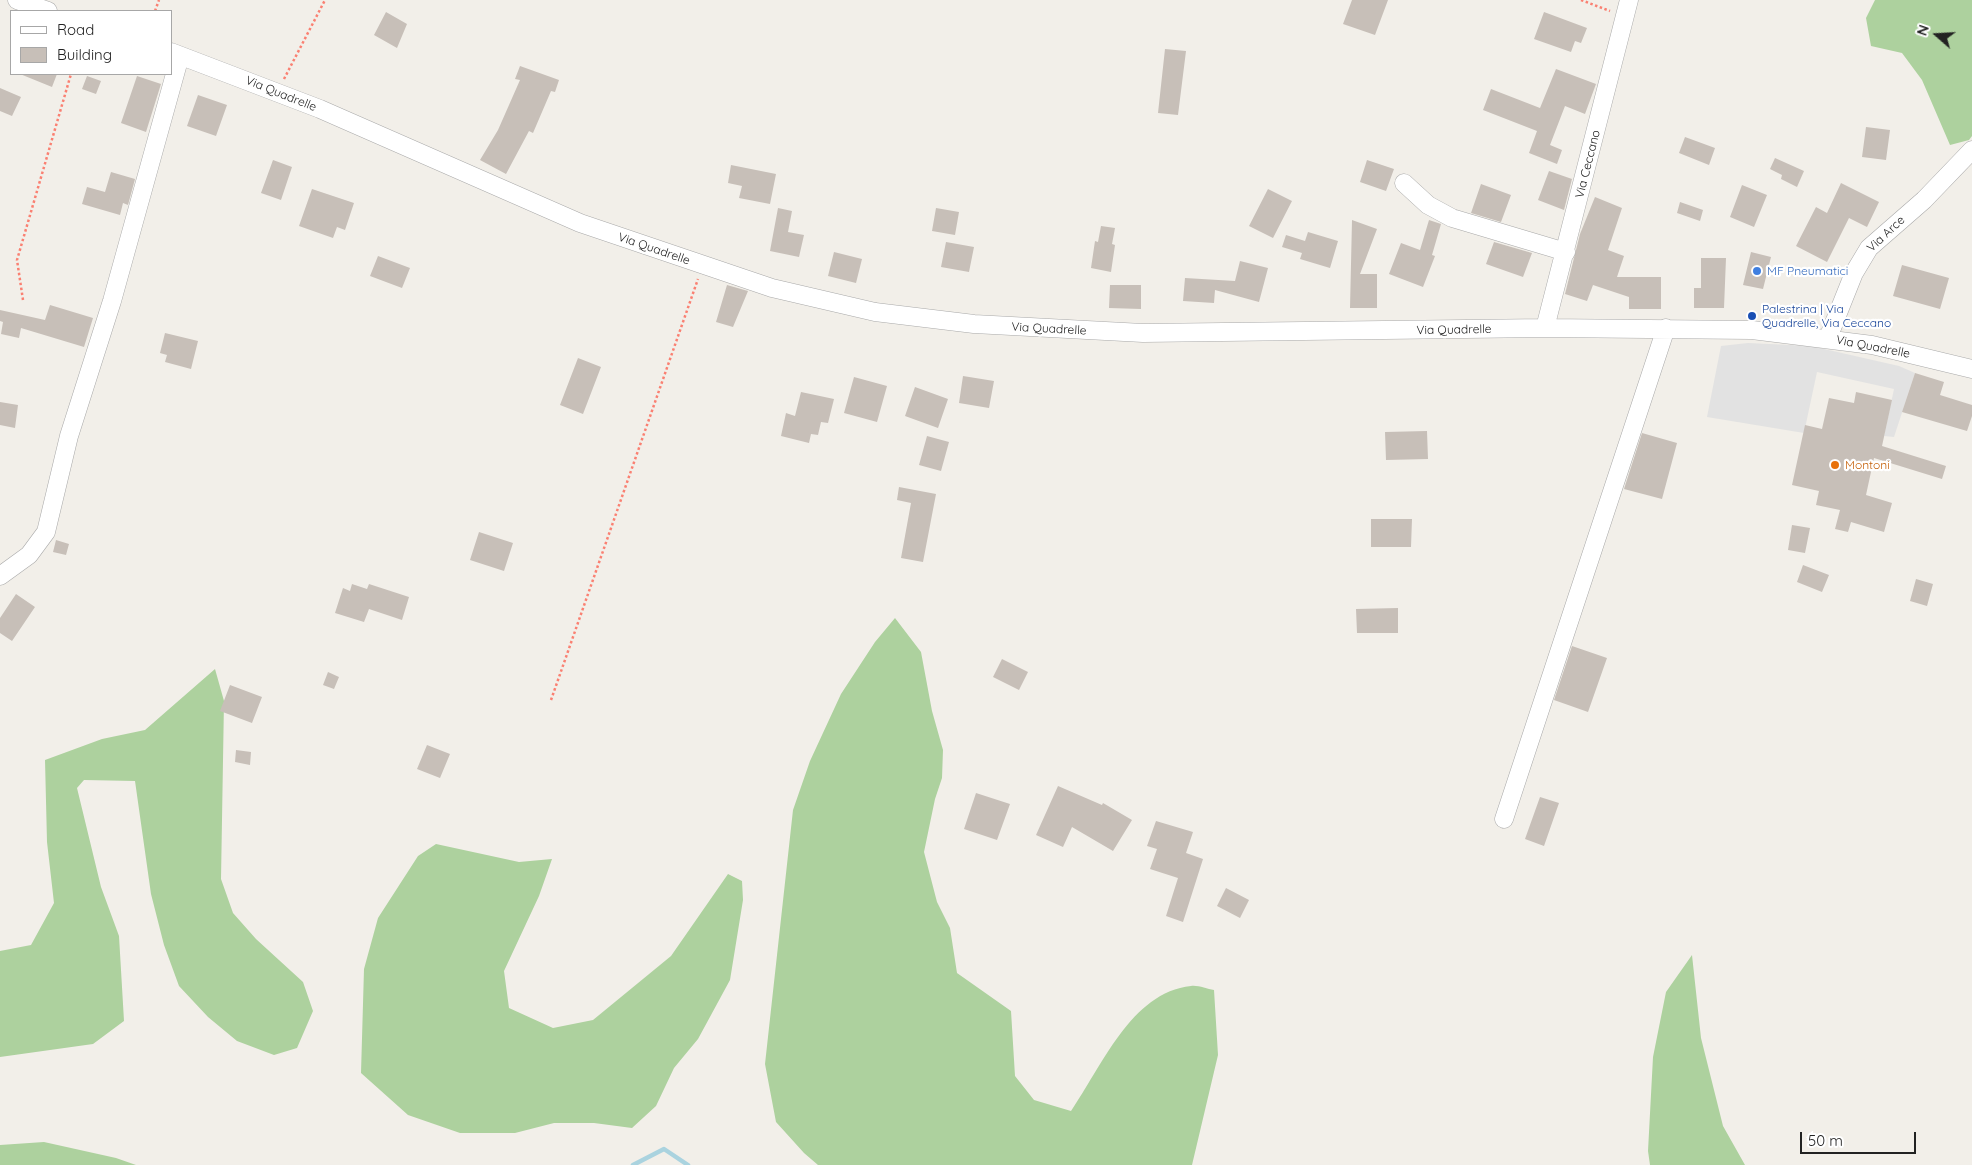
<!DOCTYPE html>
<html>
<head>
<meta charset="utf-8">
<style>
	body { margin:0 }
	#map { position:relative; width:1972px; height:1165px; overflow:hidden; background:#f2efe9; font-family:Quicksand,sans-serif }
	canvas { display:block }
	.legend { position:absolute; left:10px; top:10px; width:162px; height:65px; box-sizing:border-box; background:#fff; border:1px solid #a7a7a7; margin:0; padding:6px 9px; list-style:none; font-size:15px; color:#222 }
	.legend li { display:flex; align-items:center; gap:10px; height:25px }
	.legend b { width:25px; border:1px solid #a7a7a7 }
	.north { position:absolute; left:1912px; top:10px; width:50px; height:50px; -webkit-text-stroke:4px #fff; paint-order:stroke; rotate:289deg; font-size:14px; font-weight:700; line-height:20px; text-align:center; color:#222 }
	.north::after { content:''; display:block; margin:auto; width:18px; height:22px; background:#222; clip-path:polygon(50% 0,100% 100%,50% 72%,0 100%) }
	.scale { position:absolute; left:1800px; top:1132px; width:116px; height:22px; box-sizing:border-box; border:2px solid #222; border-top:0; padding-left:6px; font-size:15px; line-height:18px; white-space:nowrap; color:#222; -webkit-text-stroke:4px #fff; paint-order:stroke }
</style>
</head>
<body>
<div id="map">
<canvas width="1972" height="1165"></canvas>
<ul class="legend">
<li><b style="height:6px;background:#fff"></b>Road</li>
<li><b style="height:14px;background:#c7bfb8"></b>Building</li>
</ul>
<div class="north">N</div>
<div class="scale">50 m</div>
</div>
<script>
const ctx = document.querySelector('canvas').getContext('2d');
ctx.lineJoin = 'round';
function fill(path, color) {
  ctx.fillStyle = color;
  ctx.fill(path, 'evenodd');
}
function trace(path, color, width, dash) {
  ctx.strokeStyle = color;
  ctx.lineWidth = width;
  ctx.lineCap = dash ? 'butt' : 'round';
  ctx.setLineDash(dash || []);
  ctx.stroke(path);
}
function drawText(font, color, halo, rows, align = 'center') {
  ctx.font = font + ' Quicksand,sans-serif';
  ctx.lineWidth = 4.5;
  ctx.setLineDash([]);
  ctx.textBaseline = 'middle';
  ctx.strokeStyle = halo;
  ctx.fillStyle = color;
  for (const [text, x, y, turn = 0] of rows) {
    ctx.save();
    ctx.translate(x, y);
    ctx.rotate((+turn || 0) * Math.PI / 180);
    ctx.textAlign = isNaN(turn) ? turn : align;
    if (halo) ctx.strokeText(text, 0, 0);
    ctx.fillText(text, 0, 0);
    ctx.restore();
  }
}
const forest = new Path2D(`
	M1875,0H1972V136L1969,140L1950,145L1922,80L1902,53L1871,46L1866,18Z
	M895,618L921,652L932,711L943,750L942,778L935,799L924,852L937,902L950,928L957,973L1011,1011L1015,1076L1034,1100L1071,1111C1101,1068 1131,992 1191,986C1198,985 1207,989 1214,990L1218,1055L1192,1165H818L804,1153L776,1122L765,1064L793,810L810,761L841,694L875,642Z
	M215,669L224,701L221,879L233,913L256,939L303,982L313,1011L297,1048L274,1055L237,1041L208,1017L179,986L164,945L151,894L135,781L84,780L77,788L101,887L119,936L124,1021L93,1044L0,1057V951L31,945L54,903L47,842L45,760L102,739L145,730Z
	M436,844L519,862L552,859L539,896L504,971L509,1008L553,1028L593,1020L671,956L728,874L742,881L743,900L730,980L698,1039L674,1068L656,1106L632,1128L594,1123H554L515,1133H460L408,1115L361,1073L364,969L378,918L418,856Z
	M1692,955L1701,1038L1723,1126L1745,1165H1650L1648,1151L1653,1057L1666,992Z
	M44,1142L116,1158L136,1165H0V1145Z`);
const parking = new Path2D(`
	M1748,343L1811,346L1899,366L1915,373L1894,437L1884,436L1894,389L1817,372L1804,433L1707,417L1721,346Z`);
const stream = new Path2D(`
	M633,1165L664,1149L688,1165`);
const building = new Path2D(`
	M1352,0H1388L1375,35L1343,24Z
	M386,12L407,24L397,48L374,35Z
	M1544,12L1587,28L1581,43L1575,41L1571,52L1534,39Z
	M1165,49L1186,51L1178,115L1158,113Z
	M520,66L559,80L555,92L551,91L533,133L529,131L506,174L480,160L498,130L520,80L515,79Z
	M1556,69L1596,84L1585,114L1565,106L1550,145L1562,150L1557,164L1529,153L1537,131L1483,110L1491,89L1540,108Z
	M20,74H57L52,87Z
	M87,76L101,81L96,94L82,89Z
	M137,76L161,84L146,132L121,123Z
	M0,88L21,97L12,116L0,111Z
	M198,95L227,105L216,136L187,126Z
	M1866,127L1890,130L1886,160L1862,157Z
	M1685,137L1715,148L1709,165L1679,153Z
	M1775,158L1804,171L1797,187L1781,179L1782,175L1770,169Z
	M273,160L292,167L281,200L261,193Z
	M1367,160L1394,169L1386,191L1360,182Z
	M731,165L776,174L770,204L739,198L742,186L728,183Z
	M1549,171L1572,179L1564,210L1538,200Z
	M111,172L135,179L128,205L123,203L120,215L82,204L87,187L105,192Z
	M1841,183L1879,202L1867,227L1849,218L1827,262L1796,246L1816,207L1827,213Z
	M1481,184L1511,195L1501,222L1471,213Z
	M1742,185L1767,195L1754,227L1730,217Z
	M312,189L354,203L345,230L337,227L333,238L299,226Z
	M1268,189L1292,201L1273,238L1249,226Z
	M1595,197L1622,208L1608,250L1624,256L1617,277H1661V309H1629V297L1593,285L1587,301L1565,294L1580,234Z
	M1680,202L1703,210L1700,221L1677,213Z
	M778,208L792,211L788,232L804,235L799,257L770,251Z
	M936,208L959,212L955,235L932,231Z
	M1352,220L1377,229L1360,274H1377V308H1350Z
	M1429,220L1441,224L1432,255L1435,256L1423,287L1389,274L1401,243L1420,250Z
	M1101,226L1115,228L1112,244L1115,245L1111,272L1091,268L1095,241L1098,242Z
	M1308,232L1338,241L1330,268L1300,259L1302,253L1282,247L1286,235L1305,241Z
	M946,242L974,247L969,272L941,267Z
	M1494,242L1532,253L1523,277L1486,264Z
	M834,252L862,259L856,283L828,276Z
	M1751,252L1771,257L1763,289L1743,285Z
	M378,256L410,268L402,288L370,276Z
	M1701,258H1726L1724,308H1694V288H1701Z
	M1240,261L1268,268L1259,302L1215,290L1214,303L1183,301L1185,278L1235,281Z
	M1902,265L1949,278L1940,309L1893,296Z
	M727,285L748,291L733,327L716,322Z
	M1110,285H1141V309L1109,308Z
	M50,305L93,318L84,347L21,328L19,338L1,334L3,322L0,321V310L45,320Z
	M165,333L198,341L191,369L165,362L167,355L160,353Z
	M578,358L601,367L583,414L560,405Z
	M1915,373L1944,382L1940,395L1972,405V416L1967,431L1902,412Z
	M963,376L994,381L989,408L959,403Z
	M854,377L887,386L877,422L844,413Z
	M915,387L948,399L938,428L905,416Z
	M801,392L834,399L828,423L821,422L818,435L811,434L809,443L781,436L786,413L795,416Z
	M1856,392L1892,400L1882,446L1946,466L1942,479L1874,458L1866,495L1892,503L1884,532L1851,522L1848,532L1835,529L1840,510L1816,505L1819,491L1792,485L1805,425L1822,429L1829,398L1854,403Z
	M0,402L18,405L15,428L0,425Z
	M1427,431L1428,459L1386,460L1385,432Z
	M1642,433L1677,443L1662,499L1624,489Z
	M927,436L949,442L941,471L919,465Z
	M899,487L936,494L923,562L901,558L911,503L897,500Z
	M1371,519H1412L1411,547H1371Z
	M1792,525L1810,528L1805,553L1788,550Z
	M479,532L513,543L504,571L470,560Z
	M56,540L69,544L66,555L53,552Z
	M1803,565L1829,575L1822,592L1797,582Z
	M1916,579L1933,584L1927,606L1910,601Z
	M352,584L367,589L369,584L409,597L402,620L369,609L364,622L335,613L343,588L350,591Z
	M16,594L35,607L12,641L0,633V618Z
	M1398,608V633H1357L1356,609Z
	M1572,646L1607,658L1588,712L1554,700Z
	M1002,659L1028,672L1019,690L993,677Z
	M328,672L339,677L334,689L323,685Z
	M230,685L262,697L252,723L220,711Z
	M427,745L450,754L440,778L417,769Z
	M236,750L251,752L250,765L235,762Z
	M1058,786L1102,805L1103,803L1132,820L1113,851L1072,827L1063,847L1036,835Z
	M976,793L1010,804L997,840L964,829Z
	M1540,797L1559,803L1544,846L1525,839Z
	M1156,821L1193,832L1186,853L1203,859L1183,922L1166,916L1178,878L1150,869L1157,849L1147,846Z
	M1226,888L1249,900L1240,918L1217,906Z`);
const path = new Path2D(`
	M1581,0L1610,11
	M155,11L159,0
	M284,79L325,0
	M23,300L17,260L71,74
	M551,700L698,279`);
const minor = new Path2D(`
	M17,0L48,11
	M171,52L320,109L580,223L772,288L875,312L974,324L1143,333L1545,328L1752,330L1872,345L1972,369
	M1404,183L1428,205L1452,218L1566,252
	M1545,328L1629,0
	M1828,338L1854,273L1869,248L1924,200L1972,150
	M0,576L29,555L46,532L69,436L112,301L180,56
	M1504,819L1666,328`);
const markers = [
	[1757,271,5,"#3f7fe0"],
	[1752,316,5,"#1a4fb4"],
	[1835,465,5,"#e8710a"]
];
const streetNames = [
	["Via Quadrelle",281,94,22],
	["Via Ceccano",1588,164,-76],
	["Via Arce",1886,234,-43],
	["Via Quadrelle",654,249,19],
	["Via Quadrelle",1049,329,3],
	["Via Quadrelle",1454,330,-1],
	["Via Quadrelle",1873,347,11]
];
const shopNames = [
	["MF Pneumatici",1767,271]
];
const transitNames = [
	["Palestrina | Via",1762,309],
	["Quadrelle, Via Ceccano",1762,323]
];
const foodNames = [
	["Montoni",1845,465]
];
fill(forest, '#add19e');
fill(parking, '#e2e2e2');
trace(stream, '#aad3df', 4.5);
fill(building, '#c7bfb8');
trace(minor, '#a9a9a9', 19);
trace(path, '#fa8072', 2.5, [2.5, 2.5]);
trace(minor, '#fff', 18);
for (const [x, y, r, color] of markers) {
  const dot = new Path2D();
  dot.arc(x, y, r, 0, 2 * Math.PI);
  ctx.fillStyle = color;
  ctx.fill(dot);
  trace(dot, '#fff', 2);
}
drawText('12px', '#222', '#fff', streetNames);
drawText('12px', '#366cbe', '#fff', shopNames, 'left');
drawText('12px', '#164399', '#fff', transitNames, 'left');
drawText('12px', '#c56008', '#fff', foodNames, 'left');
</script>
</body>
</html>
